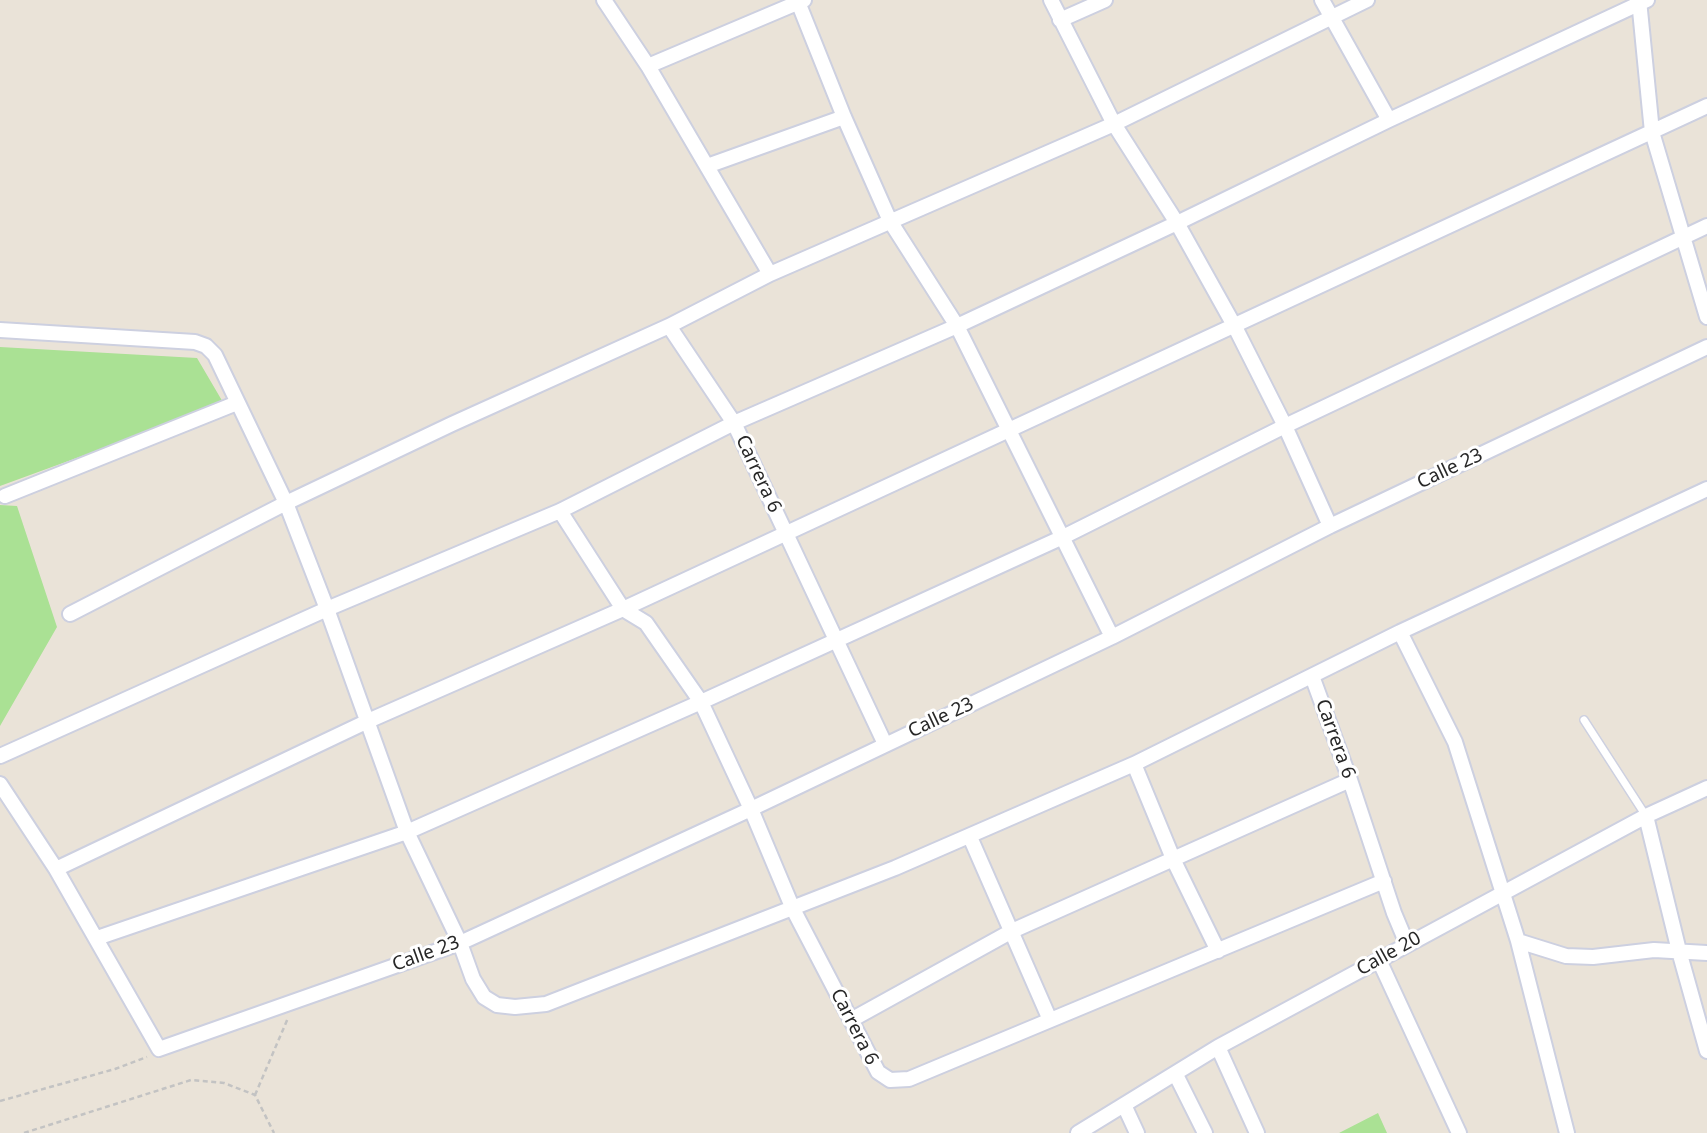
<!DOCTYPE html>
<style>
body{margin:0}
canvas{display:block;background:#eae3d8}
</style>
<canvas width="1707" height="1133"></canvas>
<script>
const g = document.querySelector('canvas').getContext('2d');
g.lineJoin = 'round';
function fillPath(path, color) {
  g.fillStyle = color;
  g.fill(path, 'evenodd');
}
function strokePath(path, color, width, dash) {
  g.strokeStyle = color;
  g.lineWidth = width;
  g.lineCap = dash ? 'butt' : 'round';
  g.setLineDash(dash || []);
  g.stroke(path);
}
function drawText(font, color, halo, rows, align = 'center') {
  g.font = font + ' "Noto Sans",sans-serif';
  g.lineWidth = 6;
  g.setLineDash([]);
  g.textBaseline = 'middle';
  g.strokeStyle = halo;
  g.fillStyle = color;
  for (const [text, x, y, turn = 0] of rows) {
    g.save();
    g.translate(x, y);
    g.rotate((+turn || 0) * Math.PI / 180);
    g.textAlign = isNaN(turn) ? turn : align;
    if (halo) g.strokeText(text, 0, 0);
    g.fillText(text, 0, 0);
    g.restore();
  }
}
const green = new Path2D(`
 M 0,347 L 197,358 L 224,404 L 0,486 Z
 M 0,505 L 17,506 L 57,627 L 0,726 Z
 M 1378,1113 L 1387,1133 L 1339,1133 Z`);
const path = new Path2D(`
 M 255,1095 L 288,1018
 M 0,1101 L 115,1069 L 147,1057
 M 24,1133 L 191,1080 L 224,1083 L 255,1095 L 274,1133`);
const service = new Path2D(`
 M 1584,720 L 1646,816`);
const minor = new Path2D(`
 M 604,0 L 648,66 L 770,274
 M 1051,0 L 1114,124 L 1177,223 L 1235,327 L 1285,426 L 1330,526
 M 1322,0 L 1389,120
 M 1639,0 L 1652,132 L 1707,317
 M 798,2 L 844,117 L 890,221 L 957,326 L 1112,637
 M 1060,20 L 1105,0
 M 648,66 L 804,0
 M 707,166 L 844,117
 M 669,326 L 734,423 L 885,744
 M 0,330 L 195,342 L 206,346 L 215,355 L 286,503 L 327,609 L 407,832 L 460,943 L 473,979 L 484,997 L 497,1005 L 515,1007 L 546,1004 L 895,868 L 1134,764 L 1400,632 L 1707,489
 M 5,496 L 237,403
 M 560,511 L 623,609 L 646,623 L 701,702 L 751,809 L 793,909 L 878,1072 L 890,1080 L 909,1079 L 1384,881
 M 70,614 L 286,503 L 452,424 L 669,326 L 770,274 L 1114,124 L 1367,0
 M 1400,632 L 1455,742 L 1518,941 L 1567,1133
 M 1312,676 L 1350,780 L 1394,913 L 1407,944
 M 0,756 L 327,609 L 560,511 L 734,423 L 957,326 L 1177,223 L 1389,120 L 1647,0
 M 1134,764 L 1174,861 L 1218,951
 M 0,784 L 56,869 L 159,1049 L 460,943 L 751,809 L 1112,637 L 1330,526 L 1707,347
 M 1646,816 L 1679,951 L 1707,1051
 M 970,837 L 1050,1020
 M 56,869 L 368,721 L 623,609 L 1707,106
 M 97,938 L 407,832 L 701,702 L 1063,537 L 1285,426 L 1707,226
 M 1518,941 L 1566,956 L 1593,957 L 1654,950 L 1707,953
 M 1379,960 L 1459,1133
 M 851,1020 L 1012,931 L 1350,780
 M 1218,1047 L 1257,1133
 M 1176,1075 L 1205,1133
 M 1124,1105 L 1137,1133
 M 1078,1133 L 1218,1047 L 1646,816 L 1707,788`);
const streetNames = [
 ["Calle 23",1450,469,-25],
 ["Carrera 6",758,474,65],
 ["Calle 23",941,718,-25],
 ["Carrera 6",1335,739,70],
 ["Calle 23",426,954,-20],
 ["Calle 20",1389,954,-29],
 ["Carrera 6",854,1027,63]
];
fillPath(green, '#aae194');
strokePath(service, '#cdd0e0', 10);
strokePath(minor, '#cdd0e0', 18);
strokePath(path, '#c3c3c3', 2.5, [5, 3.5]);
strokePath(service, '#fff', 7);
strokePath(minor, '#fff', 14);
drawText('19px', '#272727', '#fff', streetNames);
</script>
